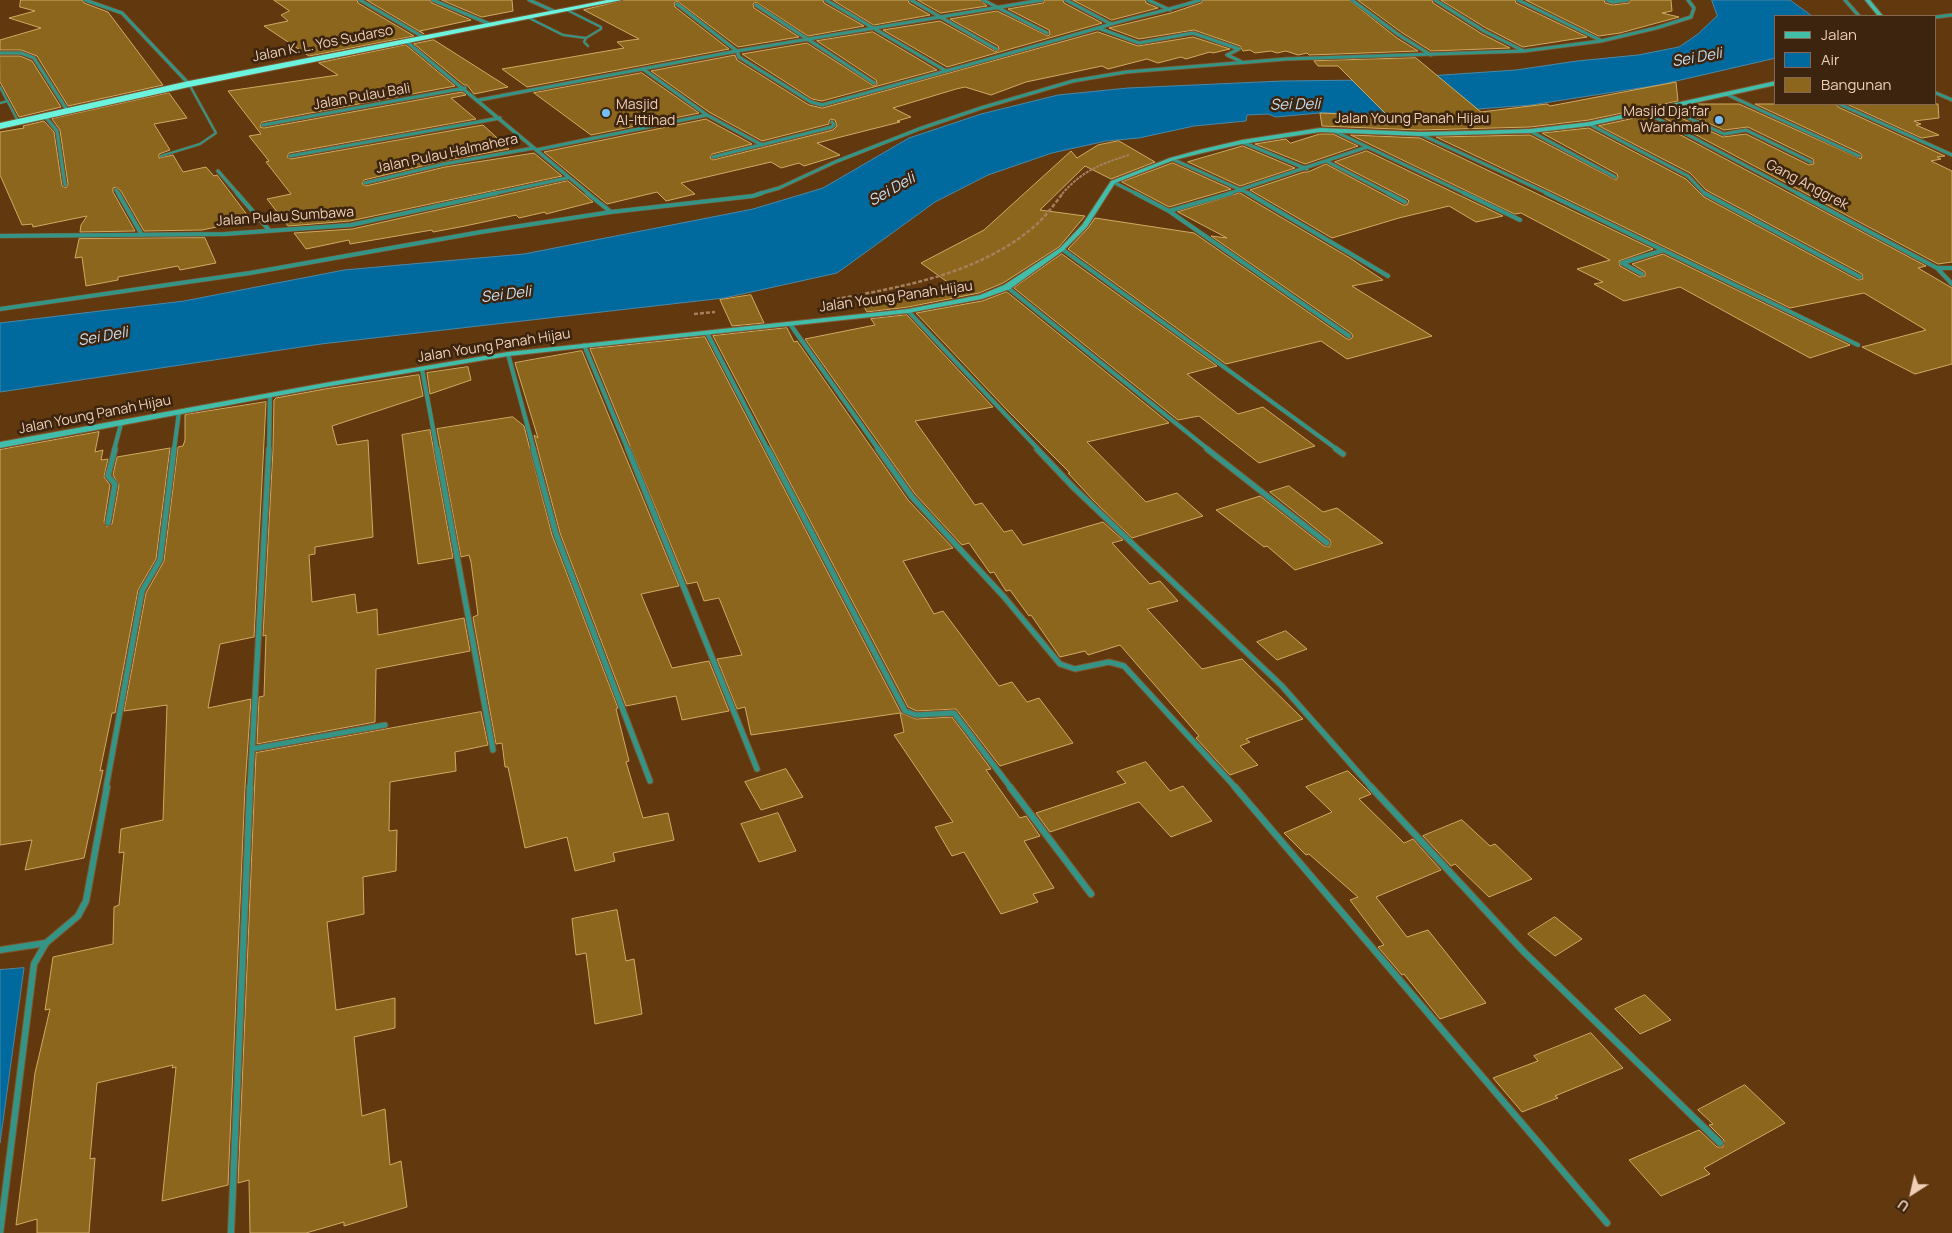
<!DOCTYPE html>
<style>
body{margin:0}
#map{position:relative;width:1952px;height:1233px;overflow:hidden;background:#62380f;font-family:Manrope,sans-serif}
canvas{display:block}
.legend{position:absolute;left:1774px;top:15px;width:162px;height:90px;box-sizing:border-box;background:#3c240e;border:1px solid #846851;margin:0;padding:6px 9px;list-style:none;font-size:15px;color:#efcfb6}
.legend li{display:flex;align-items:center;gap:10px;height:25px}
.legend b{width:25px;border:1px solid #846851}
.north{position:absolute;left:1887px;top:1168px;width:50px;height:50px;-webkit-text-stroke:4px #3c240e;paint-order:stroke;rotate:215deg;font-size:14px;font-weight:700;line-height:20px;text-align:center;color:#efcfb6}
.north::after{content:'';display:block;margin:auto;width:18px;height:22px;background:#efcfb6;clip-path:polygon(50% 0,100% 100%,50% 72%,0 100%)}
</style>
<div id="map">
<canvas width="1952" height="1233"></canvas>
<ul class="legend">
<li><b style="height:6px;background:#41bda9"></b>Jalan</li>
<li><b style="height:14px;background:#006a9f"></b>Air</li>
<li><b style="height:14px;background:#8b661c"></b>Bangunan</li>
</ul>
<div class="north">U</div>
</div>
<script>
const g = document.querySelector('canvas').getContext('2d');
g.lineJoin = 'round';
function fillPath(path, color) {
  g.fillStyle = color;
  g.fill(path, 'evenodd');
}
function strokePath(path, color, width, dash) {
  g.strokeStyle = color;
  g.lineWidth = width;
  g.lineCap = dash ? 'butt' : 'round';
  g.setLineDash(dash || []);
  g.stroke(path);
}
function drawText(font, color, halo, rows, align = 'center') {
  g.font = font + ' Manrope,sans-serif';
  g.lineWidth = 5;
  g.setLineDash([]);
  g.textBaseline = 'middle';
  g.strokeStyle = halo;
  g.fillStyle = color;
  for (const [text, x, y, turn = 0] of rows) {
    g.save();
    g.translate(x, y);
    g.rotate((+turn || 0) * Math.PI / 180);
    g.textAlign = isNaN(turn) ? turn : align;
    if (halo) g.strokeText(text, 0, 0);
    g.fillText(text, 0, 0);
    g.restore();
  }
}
const water = new Path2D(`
 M 1712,0 L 1790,0 L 1812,16 L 1776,16 L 1776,58 L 1659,85 L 1531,105 L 1412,114 L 1319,113 L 1276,117 L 1268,114 L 1247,115 L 1246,121 L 1194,126 L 1139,138 L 1106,141 L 1052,153 L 988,175 L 935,202 L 837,273 L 724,298 L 321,344 L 0,392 L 0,323 L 184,301 L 344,270 L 524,254 L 753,209 L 823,188 L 909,138 L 981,114 L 1058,95 L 1128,88 L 1282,81 L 1370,80 L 1516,70 L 1577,61 L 1638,55 L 1679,47 L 1698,34 L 1717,16 Z
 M 24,968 L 0,1143 L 0,970 Z`);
const building = new Path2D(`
 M 21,0 L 82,0 L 84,3 L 108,12 L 163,85 L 68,106 L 37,56 L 21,50 L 0,50 L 0,40 L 41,28 L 9,18 L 35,11 L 20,7 Z
 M 274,0 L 357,0 L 358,3 L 414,36 L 309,56 L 264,26 L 288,21 L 281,15 L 289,11 Z
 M 367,0 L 430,0 L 432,3 L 471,20 L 420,31 L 424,34 Z
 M 442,0 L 512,0 L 513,11 L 482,17 Z
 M 624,0 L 823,0 L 824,3 L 864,26 L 808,36 L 756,2 L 753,4 L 754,8 L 799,37 L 738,47 L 677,1 L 674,3 L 675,7 L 729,49 L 527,87 L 502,69 L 624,48 L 617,42 L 639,39 L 584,10 Z
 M 833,0 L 908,0 L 909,3 L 930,15 L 874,25 Z
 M 918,0 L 980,0 L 987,6 L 941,13 Z
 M 1045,0 L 1063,0 L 1064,3 L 1102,23 L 947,67 L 883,30 L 940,21 L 996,52 L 999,49 L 998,46 L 950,19 L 997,11 L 1048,36 L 1050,34 L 1049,30 L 1008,9 L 1043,3 Z
 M 1073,0 L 1145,0 L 1146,3 L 1158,8 L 1112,20 Z
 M 1203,0 L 1349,0 L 1397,38 L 1418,51 L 1309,55 L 1307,53 L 1298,55 L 1286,51 L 1277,53 L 1271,51 L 1255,53 L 1250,50 L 1243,51 L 1240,46 L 1194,30 L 1139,39 L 1109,28 L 1171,13 L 1201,3 Z
 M 1358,0 L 1432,0 L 1433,3 L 1482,34 L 1510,48 L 1431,51 L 1401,32 Z
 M 1441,0 L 1515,0 L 1516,3 L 1587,37 L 1523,47 L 1486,28 Z
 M 1526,0 L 1604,0 L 1605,3 L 1613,5 L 1629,3 L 1631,0 L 1671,0 L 1672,11 L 1662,13 L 1679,17 L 1620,33 L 1599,36 Z
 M 873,32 L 937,70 L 822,101 L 812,99 L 742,54 L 807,43 L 874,86 L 877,84 L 876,80 L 817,41 Z
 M 1098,32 L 1138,46 L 1193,37 L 1230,49 L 1213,53 L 1210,52 L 1186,59 L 1181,57 L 1158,63 L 1147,59 L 1108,69 L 1102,66 L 1026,82 L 991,95 L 965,87 L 956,89 L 893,108 L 911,117 L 897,121 L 900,122 L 817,143 L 840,155 L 804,166 L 799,163 L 781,168 L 771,162 L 681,183 L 695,194 L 666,201 L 657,192 L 607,204 L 544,152 L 706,119 L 752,144 L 712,154 L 710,158 L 713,160 L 833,130 L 837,126 L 835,120 L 831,119 L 829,121 L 829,124 L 762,141 L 709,112 L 651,71 L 735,55 L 737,60 L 809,105 L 822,108 Z
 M 434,40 L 508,87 L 474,94 L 467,85 L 464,85 L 414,44 Z
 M 406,45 L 455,86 L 262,122 L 260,127 L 264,128 L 462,92 L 466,95 L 451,98 L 476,119 L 289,153 L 287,157 L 291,159 L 483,125 L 509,149 L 443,161 L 364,180 L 362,184 L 366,186 L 445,167 L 534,153 L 562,176 L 350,221 L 288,226 L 267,199 L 291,194 L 266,162 L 269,161 L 249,136 L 261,134 L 228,91 L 338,75 L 319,63 Z
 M 0,56 L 20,56 L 32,61 L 61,107 L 19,117 L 0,82 Z
 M 1416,58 L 1481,112 L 1547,104 L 1550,106 L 1676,82 L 1678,101 L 1589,120 L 1530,127 L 1420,130 L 1322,126 L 1320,113 L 1388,116 L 1338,66 L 1318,66 L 1314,61 Z
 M 642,73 L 699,113 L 591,135 L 534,93 Z
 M 169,93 L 187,118 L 154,124 L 170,150 L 159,154 L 159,158 L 173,155 L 183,172 L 206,167 L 214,176 L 217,175 L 251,220 L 202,230 L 144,231 L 121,191 L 116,187 L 113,188 L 113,192 L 135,231 L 80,232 L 81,225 L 87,216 L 33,227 L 32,224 L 22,225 L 0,175 L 0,132 L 24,128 L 23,126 L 44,121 L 54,132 L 62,186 L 66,188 L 68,184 L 60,130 L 52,119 Z
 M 1699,104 L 1739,104 L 1861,159 L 1862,156 L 1860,153 L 1755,104 L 1836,104 L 1838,107 L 1945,156 L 1937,157 L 1941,159 L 1931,161 L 1952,171 L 1952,262 L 1938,264 L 1655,113 L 1666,111 L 1723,137 L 1746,134 L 1809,165 L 1814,164 L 1813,159 L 1748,127 L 1724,130 L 1677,109 Z
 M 1847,104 L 1938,104 L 1939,118 L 1914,121 L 1921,124 L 1916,125 L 1939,135 L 1922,138 Z
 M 1645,116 L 1926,266 L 1918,268 L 1952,288 L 1952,364 L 1915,374 L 1862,347 L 1926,330 L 1864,293 L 1790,308 L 1550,191 L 1436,137 L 1530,135 L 1616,180 L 1618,177 L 1617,174 L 1542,133 L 1589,128 L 1686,179 L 1704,197 L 1858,280 L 1863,279 L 1862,274 L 1706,190 L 1690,173 L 1599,126 Z
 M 1320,134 L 1333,134 L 1358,146 L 1305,164 L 1255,144 L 1286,139 L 1290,143 Z
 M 1351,135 L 1420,138 L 1653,249 L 1619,261 L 1620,266 L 1640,277 L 1645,276 L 1645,272 L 1632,264 L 1663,254 L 1850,345 L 1810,358 L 1680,287 L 1624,301 L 1594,284 L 1603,282 L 1577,269 L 1610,260 L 1521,213 L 1515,214 Z
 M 1119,141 L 1155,162 L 1111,179 L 1085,166 L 1040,210 L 1085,216 L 1059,247 L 1003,283 L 979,293 L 908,307 L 867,312 L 859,298 L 953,286 L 921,263 L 984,230 L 1071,151 L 1077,158 L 1098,145 Z
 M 1243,146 L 1295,168 L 1240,186 L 1188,162 Z
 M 1367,151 L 1461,196 L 1503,216 L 1476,222 L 1449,206 L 1399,218 L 1332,238 L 1250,190 L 1304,172 L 1308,172 L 1326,164 L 1403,205 L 1407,205 L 1409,201 L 1407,199 L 1335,162 Z
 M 1173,163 L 1231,189 L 1169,207 L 1122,182 Z
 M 568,181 L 593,202 L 546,214 L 545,212 L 519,218 L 516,215 L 465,226 L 433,232 L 432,230 L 350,244 L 349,240 L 306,249 L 294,233 L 352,229 Z
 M 1240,193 L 1350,258 L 1383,280 L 1352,286 L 1432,336 L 1347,359 L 1321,341 L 1226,364 L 1068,249 L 1088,228 L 1095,218 L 1194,233 L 1347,339 L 1351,339 L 1353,336 L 1351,333 L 1211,236 L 1227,238 L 1178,212 Z
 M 205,238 L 216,263 L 180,270 L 178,266 L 118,277 L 118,280 L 86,286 L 82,257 L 75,258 L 79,239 Z
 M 1062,254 L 1217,366 L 1187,374 L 1238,414 L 1263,407 L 1315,446 L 1259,463 L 1199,416 L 1178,420 L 1014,288 Z
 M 1007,292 L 1169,423 L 1087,442 L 1146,502 L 1177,493 L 1203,516 L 1132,538 L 1093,500 L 1068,473 L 1070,473 L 1007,410 L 916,313 L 982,301 Z
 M 751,295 L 764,323 L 732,326 L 720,300 Z
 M 907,315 L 993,407 L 915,421 L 975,505 L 982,503 L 1004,532 L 1012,530 L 1023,545 L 1103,522 L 1123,540 L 1112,543 L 1150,584 L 1160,581 L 1178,601 L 1147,609 L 1202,669 L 1242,659 L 1303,719 L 1246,739 L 1250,742 L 1240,746 L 1258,765 L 1230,775 L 1196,738 L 1199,736 L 1120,645 L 1088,655 L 1085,651 L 1060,657 L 1031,615 L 1029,616 L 1010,590 L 1006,591 L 994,572 L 990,573 L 969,543 L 962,545 L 915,494 L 805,339 L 875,325 L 871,319 Z
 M 787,328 L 794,342 L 797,341 L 908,500 L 953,548 L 903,561 L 934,614 L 943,611 L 999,686 L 1012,682 L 1027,702 L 1039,698 L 1073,743 L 1000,766 L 956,709 L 917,711 L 908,707 L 713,336 Z
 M 705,337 L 901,713 L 916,719 L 952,717 L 991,769 L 986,770 L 1020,818 L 1026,816 L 1040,836 L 1024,841 L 1054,888 L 1033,894 L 1038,902 L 1001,914 L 964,852 L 952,856 L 935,827 L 953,822 L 894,735 L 904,732 L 900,713 L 751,735 L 745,707 L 737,709 L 717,659 L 742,655 L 719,598 L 704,601 L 697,582 L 687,584 L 590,349 Z
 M 582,351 L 679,586 L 641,594 L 672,668 L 709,661 L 729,711 L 682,720 L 676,696 L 626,706 L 560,533 L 534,435 L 538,438 L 515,363 Z
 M 468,367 L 471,380 L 430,394 L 427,373 Z
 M 419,375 L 423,396 L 332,426 L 337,445 L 368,440 L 373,537 L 315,547 L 315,554 L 309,555 L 312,602 L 355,594 L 357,613 L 377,609 L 378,635 L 464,618 L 470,651 L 376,669 L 375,722 L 257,744 L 259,697 L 264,696 L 266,635 L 263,636 L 273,449 L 274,400 L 276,398 L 325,389 Z
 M 266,402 L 254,637 L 220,644 L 208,708 L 251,699 L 245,787 L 228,1185 L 162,1201 L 176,1067 L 172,1068 L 173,1065 L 97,1083 L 90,1159 L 95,1158 L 89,1233 L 37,1233 L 37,1219 L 16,1225 L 35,1073 L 50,1009 L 45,1010 L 53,957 L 113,944 L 114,907 L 119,905 L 124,852 L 119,853 L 121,829 L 163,820 L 167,705 L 124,711 L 146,593 L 164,561 L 178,447 L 183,446 L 185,440 L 185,415 Z
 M 513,417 L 524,426 L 552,535 L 618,708 L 616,709 L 629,761 L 626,762 L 643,818 L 668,813 L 674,840 L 613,853 L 615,861 L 575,871 L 567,837 L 525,848 L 508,767 L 505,767 L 502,743 L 496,744 L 473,617 L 478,615 L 471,562 L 469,555 L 461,557 L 437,429 Z
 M 430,430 L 453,558 L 418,564 L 402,435 Z
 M 99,432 L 95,452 L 103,450 L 101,460 L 108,459 L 104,477 L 110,485 L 104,522 L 107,527 L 112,524 L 119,485 L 113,475 L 117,457 L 170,448 L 156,559 L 138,590 L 115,713 L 112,713 L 100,771 L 103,770 L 84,858 L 25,870 L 32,840 L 0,845 L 0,450 Z
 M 1289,486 L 1323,512 L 1337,508 L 1383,543 L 1295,570 L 1267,546 L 1264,547 L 1216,510 L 1260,496 L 1324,546 L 1329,547 L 1331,543 L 1330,540 L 1270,492 Z
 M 1286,631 L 1307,649 L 1277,660 L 1257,642 Z
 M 481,712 L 488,745 L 455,752 L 456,771 L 390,782 L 389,831 L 397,830 L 396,871 L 363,877 L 364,914 L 327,922 L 336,1010 L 395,998 L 395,1028 L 354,1037 L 362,1116 L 385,1109 L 390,1165 L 401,1161 L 407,1207 L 344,1226 L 344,1222 L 306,1233 L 250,1233 L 249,1180 L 238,1183 L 256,753 Z
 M 1146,762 L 1170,791 L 1183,786 L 1212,821 L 1171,837 L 1139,802 L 1050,832 L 1036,813 L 1126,783 L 1117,772 Z
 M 786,769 L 803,797 L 761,810 L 745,782 Z
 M 1348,771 L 1371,794 L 1359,799 L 1404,843 L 1413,839 L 1441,870 L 1376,897 L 1407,937 L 1428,930 L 1486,1003 L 1440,1019 L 1404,974 L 1402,975 L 1378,947 L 1384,945 L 1350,900 L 1358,897 L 1309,854 L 1306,855 L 1284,833 L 1332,812 L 1306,787 Z
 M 778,813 L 796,851 L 759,862 L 741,824 Z
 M 1462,820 L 1490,846 L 1495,844 L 1532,879 L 1489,897 L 1455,864 L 1451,866 L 1423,836 Z
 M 617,910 L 626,961 L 634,959 L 642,1014 L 595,1024 L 586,953 L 576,955 L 572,919 Z
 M 1555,917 L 1582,939 L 1555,956 L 1528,934 Z
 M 1645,995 L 1671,1020 L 1640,1034 L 1615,1009 Z
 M 1591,1033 L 1623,1068 L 1555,1096 L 1558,1098 L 1522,1112 L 1493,1078 L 1538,1061 L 1534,1056 Z
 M 1745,1085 L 1785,1123 L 1704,1168 L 1710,1174 L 1661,1196 L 1629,1160 L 1699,1130 L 1717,1147 L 1723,1147 L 1724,1140 L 1709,1125 L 1713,1124 L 1698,1110 Z`);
const pathFar1 = new Path2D(`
 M 1062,194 C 1082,171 1100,164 1129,155`);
const path = new Path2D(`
 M 836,299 C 902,287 976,274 1030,230 C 1043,220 1053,206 1063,193
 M 694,314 L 715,312`);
const lane = new Path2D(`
 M 567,10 L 601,27 L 601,29 L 586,38 L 584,42 L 588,46
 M 529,18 L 563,35 L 586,38
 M 0,87 L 18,121
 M 0,103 L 8,101
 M 161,156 L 200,144 L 216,133 L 189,84`);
const streetFar3 = new Path2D(`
 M 85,0 L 122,13 L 189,84
 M 360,0 L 425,38
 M 433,0 L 492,25
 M 529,0 L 556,12
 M 826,0 L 946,71
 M 911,0 L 996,49
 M 983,0 L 1047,33
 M 1066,0 L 1111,24
 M 1148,0 L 1170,10
 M 1352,0 L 1399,35 L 1431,55
 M 1435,0 L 1484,31 L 1524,51
 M 1518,0 L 1600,40
 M 1607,0 L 1613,2 L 1628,0
 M 1845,0 L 1859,16
 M 677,4 L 737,51 L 739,57 L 811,102 L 822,105 C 918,79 1013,53 1108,25 C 1139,16 1170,10 1200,0
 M 756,5 L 874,83
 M 1936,17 L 1952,15
 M 1098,28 L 1139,43 L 1193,33 L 1239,49 L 1227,55 L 1240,61
 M 407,42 L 589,194
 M 0,53 L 21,53 L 34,58 L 67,110
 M 643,69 L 707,115 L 762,145
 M 1936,93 L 1952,100
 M 1726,94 L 1859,156
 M 479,100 L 737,51 L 1042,0
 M 1839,104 L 1952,155
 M 1667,108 L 1724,134 L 1746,130 L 1811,162
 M 1647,113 L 1799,194
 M 44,115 L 57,131 L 65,185
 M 1589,124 L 1688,176 L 1705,194
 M 263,125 L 465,88
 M 1334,131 L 1466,194
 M 1530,131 L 1615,177
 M 1420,134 L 1549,194
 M 1242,142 L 1307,169
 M 536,150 L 707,115
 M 290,156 L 500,118
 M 713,157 L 832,127 L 834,125 L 832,122
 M 1172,159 L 1250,194
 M 1328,162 L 1390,194
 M 218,171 L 238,194
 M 1113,182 L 1137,194
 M 365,183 L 444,164 L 534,148
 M 116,190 L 119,194
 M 492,194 L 567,178
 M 758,194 L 779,188 L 835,162 L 919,129 L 981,108 L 1073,81 L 1126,72 L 1286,59 L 1524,51 L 1601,41 L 1656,28 L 1691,17 L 1694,8 L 1688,0
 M 1227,194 L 1367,147`);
const streetFar2 = new Path2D(`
 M 118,193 L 142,235
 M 237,193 L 269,230
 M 587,193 L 611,212
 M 1135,193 L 1169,211 L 1349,336
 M 1248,193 L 1388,276
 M 1388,193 L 1405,202
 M 1464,193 L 1520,220
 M 1546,193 L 1858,345
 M 1704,193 L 1860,277
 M 1797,193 L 1937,268 L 1952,284
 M 1169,211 L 1232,193
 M 0,236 L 225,234 L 351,225 L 497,193
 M 1062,249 L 1338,450
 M 1937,268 L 1952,268
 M 1642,274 L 1622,263 L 1664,250
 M 1007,287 L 1209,450
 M 0,309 L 250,273 L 481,232 L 611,212 L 753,196 L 762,193
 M 908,311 L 1039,450
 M 790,324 L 879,450
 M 707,333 L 768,450
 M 584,345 L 628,450
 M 508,354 L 534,450
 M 422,369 L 437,450
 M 114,450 L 121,424
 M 174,450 L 179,412
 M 269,450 L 270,395`);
const streetFar1 = new Path2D(`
 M 437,449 L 493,750
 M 533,449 L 556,534 L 650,781
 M 628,449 L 757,769
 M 768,449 L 905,711 L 916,715 L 954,713 L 1011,788
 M 878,449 L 912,497 L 1005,598 L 1060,664 L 1075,669 L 1109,662 L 1124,666 L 1236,788
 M 1037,449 L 1074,488 L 1282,686 L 1372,788
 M 1207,449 L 1327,543
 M 1336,449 L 1343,454
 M 108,523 L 115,484 L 108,476 L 115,449
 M 252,749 L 385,725
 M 106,788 L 142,591 L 160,560 L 174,449
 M 250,788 L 269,449`);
const street = new Path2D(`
 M 1010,787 L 1091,894
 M 1235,787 L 1607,1223
 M 1371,787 L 1524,952 L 1720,1143
 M 0,950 L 46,943
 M 0,1233 L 34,964 L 46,943 L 78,916 L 86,901 L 107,787
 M 231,1233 L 250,787`);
const secondary = new Path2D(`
 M 1865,0 L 1870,0 L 1883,16 L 1878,16 Z
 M 1776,81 L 1776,85 L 1589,126 L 1530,133 L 1420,136 L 1320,132 L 1242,144 L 1202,153 L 1174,160 L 1115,183 L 1087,227 L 1064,250 L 1010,289 L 982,299 L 908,313 L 508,356 L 325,387 L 0,448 L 0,442 L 325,383 L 508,352 L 908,309 L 980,295 L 1004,285 L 1060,248 L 1082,225 L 1111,181 L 1170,158 L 1199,150 L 1242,140 L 1320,128 L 1420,132 L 1466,131 L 1530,129 L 1589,122 Z`);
const highway = new Path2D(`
 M 607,0 L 622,0 L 189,87 L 0,129 L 0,123 L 189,81 Z`);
const markers = [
 [606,113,5,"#74c0f6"],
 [1719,120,5,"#74c0f6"]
];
const farStreetnames = [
 ["Jalan K. L. Yos Sudarso",323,44,-11],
 ["Jalan Pulau Bali",362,97,-10],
 ["Jalan Young Panah Hijau",1412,119],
 ["Jalan Pulau Halmahera",447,154,-12],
 ["Gang Anggrek",1807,185,28],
 ["Jalan Pulau Sumbawa",285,217,-4],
 ["Jalan Young Panah Hijau",896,297,-8],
 ["Jalan Young Panah Hijau",494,346,-9],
 ["Jalan Young Panah Hijau",95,415,-11]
];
const farPoinames = [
 ["Masjid",616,105],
 ["Al-Ittihad",616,121],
 ["Masjid Dja'far",1709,112,"right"],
 ["Warahmah",1709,128,"right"]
];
const farWaternames = [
 ["Sei Deli",1697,58,-10],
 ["Sei Deli",1295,105,-1],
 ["Sei Deli",892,190,-30],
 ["Sei Deli",506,295,-7],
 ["Sei Deli",103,337,-10]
];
fillPath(water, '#006a9f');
strokePath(water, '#4888a6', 1);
fillPath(building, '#8b661c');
strokePath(building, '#d0a963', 1);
strokePath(lane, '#7e5630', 3);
strokePath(streetFar3, '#7e5630', 4.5);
strokePath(streetFar2, '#7e5630', 5);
strokePath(streetFar1, '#7e5630', 7);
strokePath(street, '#7e5630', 8);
strokePath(secondary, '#7e5630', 2);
strokePath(highway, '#7e5630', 2);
strokePath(pathFar1, '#a5805e', 2, [3, 1]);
strokePath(path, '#a5805e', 2.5, [4, 2]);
strokePath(lane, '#349586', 2);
strokePath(streetFar3, '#349586', 3);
strokePath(streetFar2, '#349586', 4);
strokePath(streetFar1, '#349586', 5);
strokePath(street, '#349586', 6);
fillPath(secondary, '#41bda9');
fillPath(highway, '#6cf3dd');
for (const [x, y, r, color] of markers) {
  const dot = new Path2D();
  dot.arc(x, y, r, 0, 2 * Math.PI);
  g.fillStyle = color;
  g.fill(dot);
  strokePath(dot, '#3c240e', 2);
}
drawText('14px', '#efcfb6', '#3c240e', farStreetnames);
drawText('14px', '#efcfb6', '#3c240e', farPoinames, 'left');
drawText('italic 15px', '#c8dff1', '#3c240e', farWaternames);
</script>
